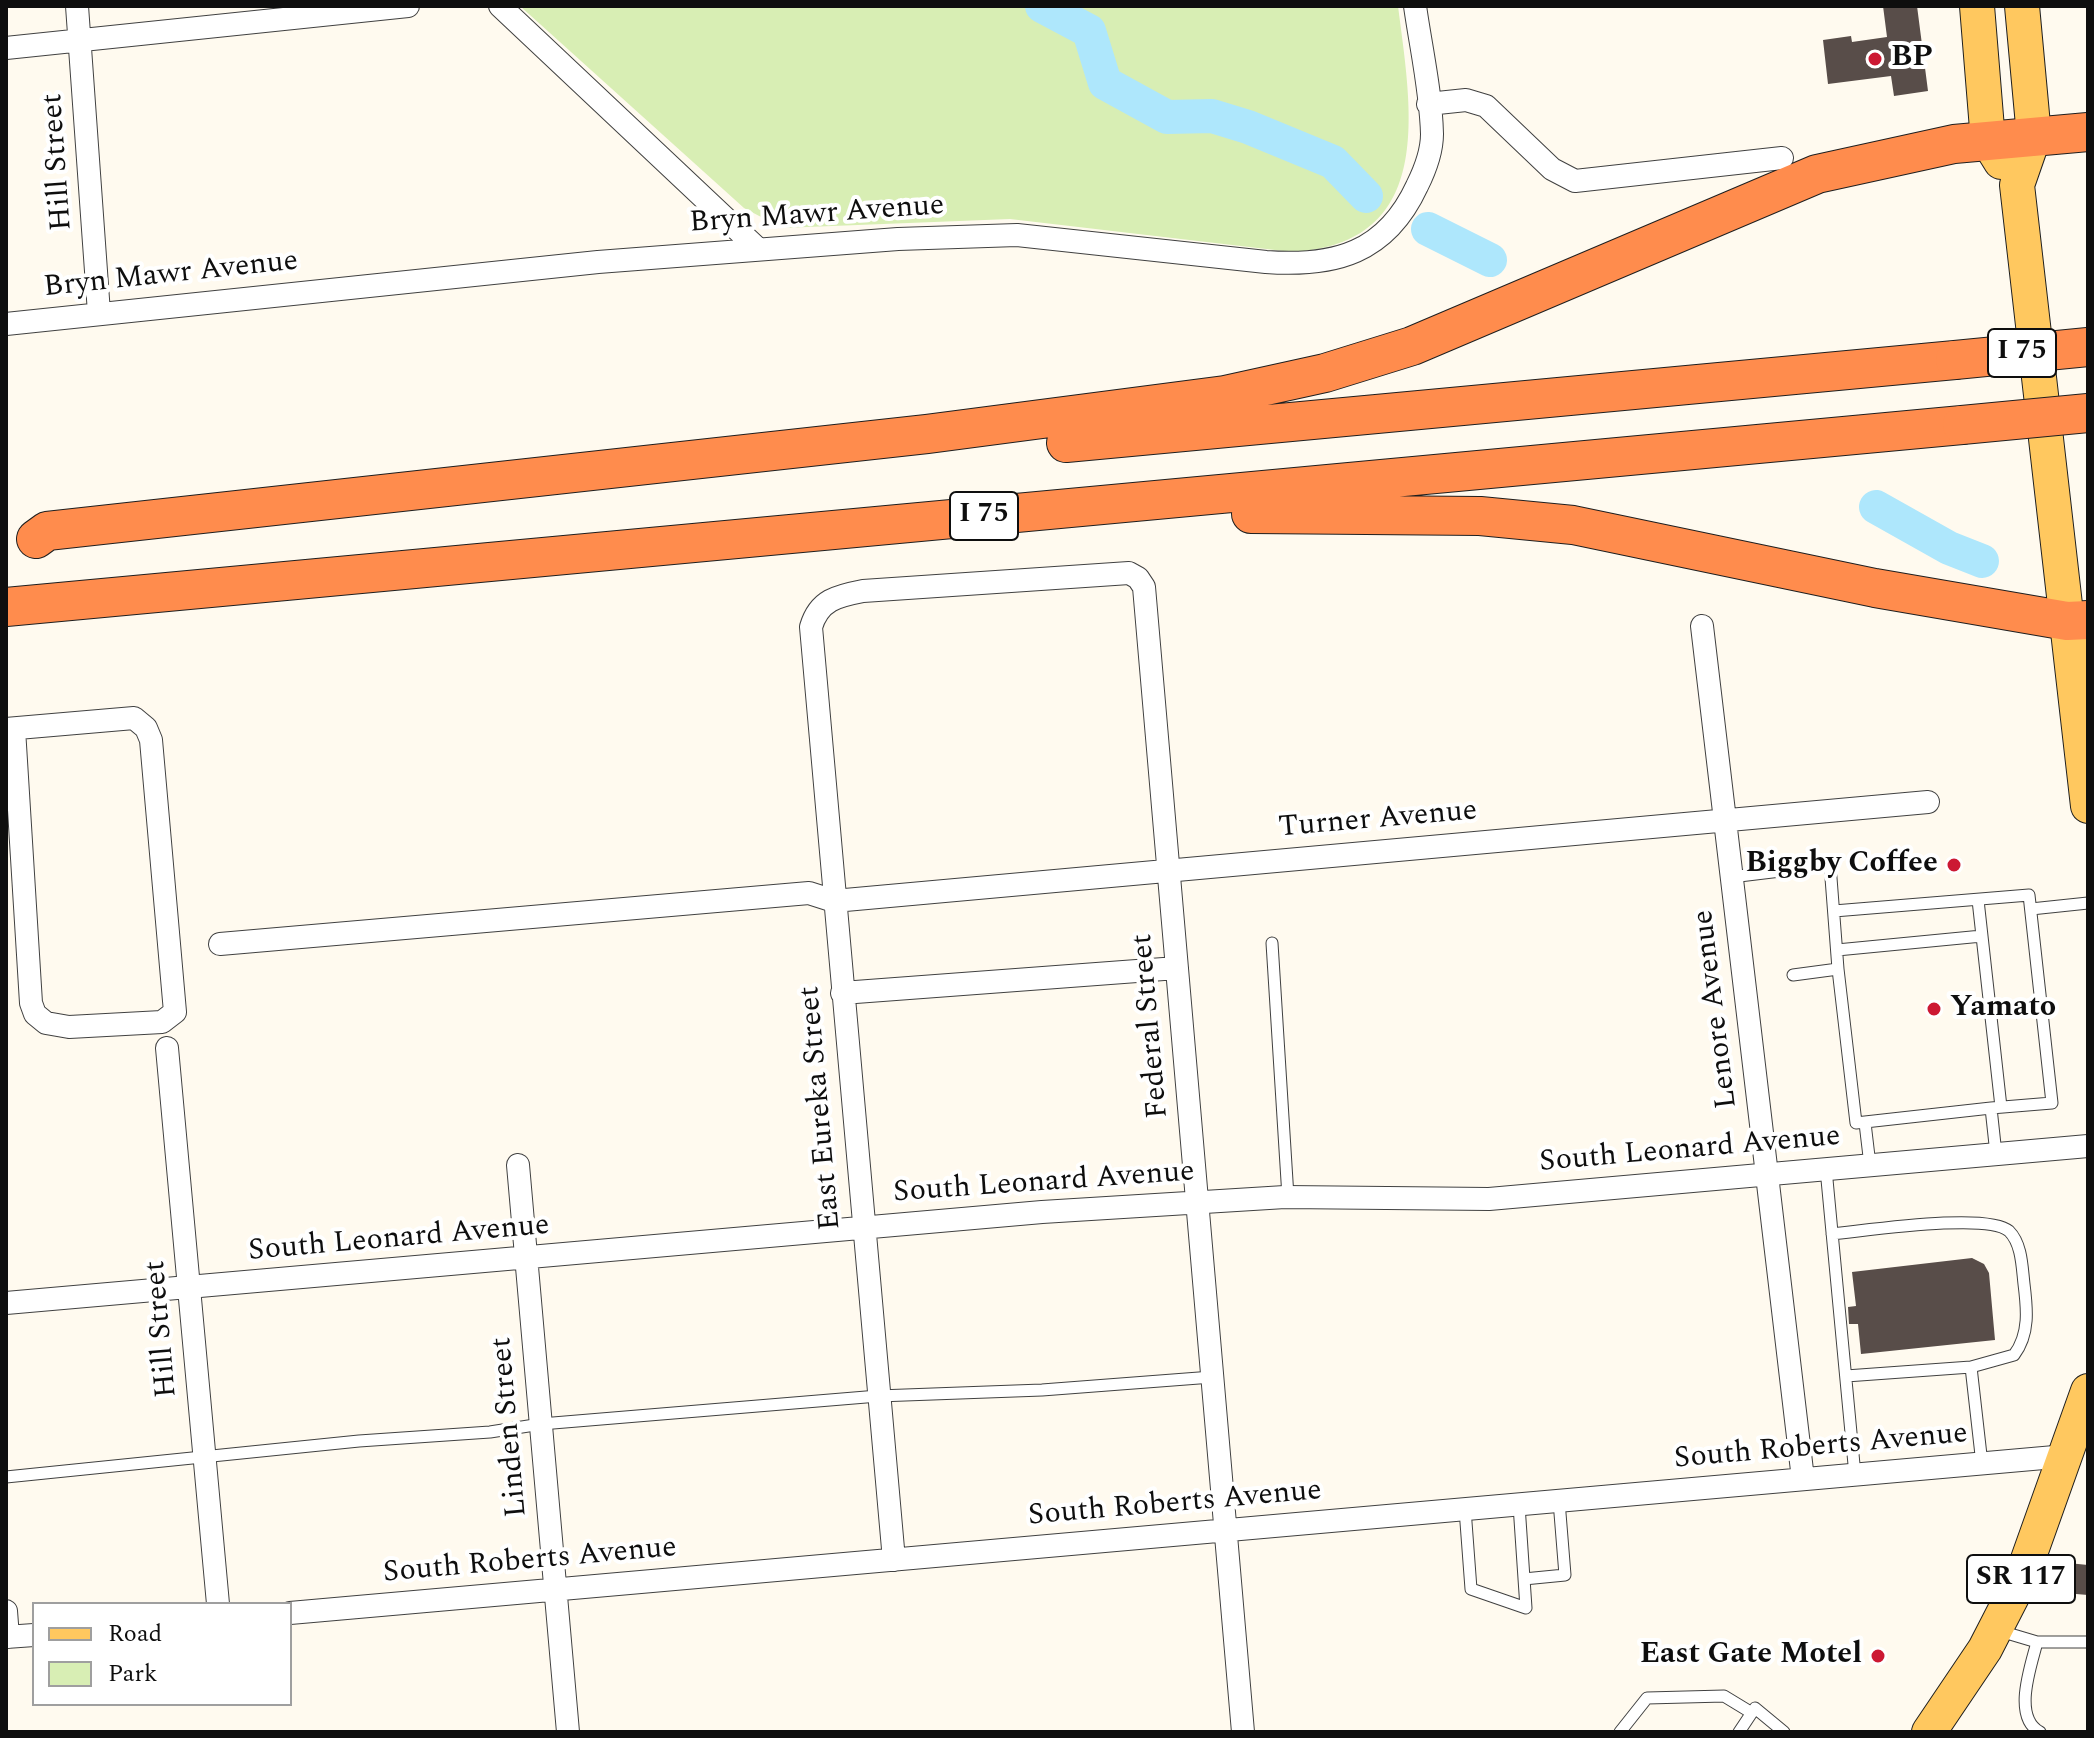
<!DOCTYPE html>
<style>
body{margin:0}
#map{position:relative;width:2094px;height:1738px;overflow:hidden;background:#fffaef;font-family:Spectral,serif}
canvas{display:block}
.frame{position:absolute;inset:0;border:8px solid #0e0e0e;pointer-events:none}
.legend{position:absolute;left:32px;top:1602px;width:260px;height:104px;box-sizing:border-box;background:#fff;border:2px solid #9f9f9f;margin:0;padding:10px 14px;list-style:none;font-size:24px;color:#0e0e0e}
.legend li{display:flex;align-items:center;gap:16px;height:40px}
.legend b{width:40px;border:2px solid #9f9f9f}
</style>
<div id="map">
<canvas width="2094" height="1738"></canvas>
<div class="frame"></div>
<ul class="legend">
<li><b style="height:10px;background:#ffc85f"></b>Road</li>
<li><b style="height:22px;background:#d8eeb4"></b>Park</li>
</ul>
</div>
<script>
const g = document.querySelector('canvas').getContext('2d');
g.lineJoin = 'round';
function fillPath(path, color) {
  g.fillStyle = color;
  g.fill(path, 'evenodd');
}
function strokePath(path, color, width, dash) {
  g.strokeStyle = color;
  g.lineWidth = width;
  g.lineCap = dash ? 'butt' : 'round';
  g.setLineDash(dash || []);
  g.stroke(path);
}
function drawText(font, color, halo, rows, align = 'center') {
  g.font = font + ' Spectral,serif';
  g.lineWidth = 8;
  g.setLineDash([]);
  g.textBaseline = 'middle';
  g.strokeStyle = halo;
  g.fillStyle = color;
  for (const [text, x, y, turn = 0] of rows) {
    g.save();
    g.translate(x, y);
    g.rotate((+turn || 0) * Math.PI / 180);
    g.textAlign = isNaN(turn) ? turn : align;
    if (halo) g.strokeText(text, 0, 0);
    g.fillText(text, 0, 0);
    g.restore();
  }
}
const green = new Path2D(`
 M 520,6 L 1398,6 C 1411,108 1438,244 1292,252 L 1010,219 L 782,228 L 744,208 Z`);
const river = new Path2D(`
 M 1042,6 L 1089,31 L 1105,83 L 1167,117 L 1212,116 L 1248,127 L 1333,162 L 1366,196
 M 1428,229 L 1490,260
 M 1876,507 L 1949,548 L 1982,561`);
const building = new Path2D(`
 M 1883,6 L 1917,6 L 1928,91 L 1894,96 L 1891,76 L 1828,84 L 1823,40 L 1851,36 L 1852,42 L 1887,37 Z
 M 1972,1258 L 1984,1264 L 1989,1273 L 1995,1340 L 1861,1354 L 1858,1324 L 1849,1324 L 1848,1307 L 1856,1306 L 1852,1272 Z
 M 2068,1563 L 2088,1565 L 2088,1595 L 2064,1593 Z`);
const lane = new Path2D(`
 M 1731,877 L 1830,865 L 1838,969 L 1793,975
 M 1978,900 L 2001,1107
 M 2031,909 L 2088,903
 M 1834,911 L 2029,895 L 2052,1103 L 1991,1108
 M 1272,943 L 1288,1197
 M 1837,950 L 1982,936
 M 1838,969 L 1856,1123 L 1991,1108 L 1996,1154
 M 1865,1123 L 1870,1165
 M 1826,1169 L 1855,1475
 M 1832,1234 C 1865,1231 1987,1212 2009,1231 C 2022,1244 2022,1267 2024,1284 C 2027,1308 2030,1334 2014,1355 L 1971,1367
 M 1846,1376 L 1971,1367 L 1982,1464
 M 6,1477 L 359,1441 L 490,1432 L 541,1424 L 878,1396 L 1042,1390 L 1212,1377
 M 1465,1509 L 1471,1589 L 1526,1608 L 1519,1505
 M 1524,1579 L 1565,1575 L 1559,1501
 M 2000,1631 L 2037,1642 L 2088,1642
 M 2037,1642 C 2031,1666 2012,1717 2040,1732
 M 1620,1732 L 1647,1698 L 1724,1696 L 1752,1713
 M 1739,1732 L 1755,1708 L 1784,1732`);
const street = new Path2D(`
 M 77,6 L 99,313
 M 500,6 L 758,249
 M 6,48 L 408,6
 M 1428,104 L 1466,100 L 1486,106 L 1552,169 L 1575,181 L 1782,158
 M 6,324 L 598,262 L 898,239 L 1017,235 L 1266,262 C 1335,267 1386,253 1417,186 C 1425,170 1432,152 1432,134 C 1431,92 1421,48 1415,6
 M 1702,626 L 1803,1479
 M 6,729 L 134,718 L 146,728 L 151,740 L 175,1012 L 162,1022 L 69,1027 L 46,1023 L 35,1014 L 31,1003 L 14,729
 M 220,944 L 809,893 L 834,901 L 1928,802
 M 842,993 L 1177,968
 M 167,1048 L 218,1604
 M 518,1165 L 568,1732
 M 6,1303 L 1042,1212 L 1285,1197 L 1489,1199 L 2088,1146
 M 894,1560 L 811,627 C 819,600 837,596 863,591 L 1129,573 L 1138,578 L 1144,587 L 1243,1732
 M 6,1611 L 8,1637
 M 290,1613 L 2066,1456
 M 6,1637 L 34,1635`);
const primary = new Path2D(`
 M 1977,6 L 1988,141 L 2001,162
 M 2022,6 L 2034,136 L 2017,185 L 2088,806
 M 1929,1732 L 1985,1649 L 2021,1579 L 2088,1391`);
const highway = new Path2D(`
 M 1066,443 L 1955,360
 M 1251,514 L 1480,516 L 1573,525 L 1875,588 L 2067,621 L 2088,620
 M 36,539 L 47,531 L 927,434 L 1225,395 L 1325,373 L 1412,346 L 1817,174 L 1954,144 L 2088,132
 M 6,607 L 1962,425`);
const highwayBridge = new Path2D(`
 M 1955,360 L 2088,347
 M 1962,425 L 2088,413`);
const markers = [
 [1875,59,8,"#cc1833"],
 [1954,865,8,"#cc1833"],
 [1934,1009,8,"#cc1833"],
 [1878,1656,8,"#cc1833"]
];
const shields = [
 [2022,353,68],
 [984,516,68],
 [2021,1579,108]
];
const shieldNames = [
 ["I 75",2022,353],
 ["I 75",984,516],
 ["SR 117",2021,1579]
];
const poiNames = [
 ["BP",1891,59],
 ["Biggby Coffee",1938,865,"right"],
 ["Yamato",1950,1009],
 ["East Gate Motel",1862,1656,"right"]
];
const streetNames = [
 ["Hill Street",59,162,-94],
 ["Bryn Mawr Avenue",817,216,-4],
 ["Bryn Mawr Avenue",171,276,-6],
 ["Turner Avenue",1378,821,-5],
 ["Lenore Avenue",1717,1009,-97],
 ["Federal Street",1152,1026,-95],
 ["East Eureka Street",822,1108,-95],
 ["South Leonard Avenue",1690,1151,-5],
 ["South Leonard Avenue",1044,1184,-4],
 ["South Leonard Avenue",399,1240,-5],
 ["Hill Street",163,1329,-95],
 ["Linden Street",511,1427,-95],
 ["South Roberts Avenue",1821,1448,-5],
 ["South Roberts Avenue",1175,1505,-5],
 ["South Roberts Avenue",530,1562,-5]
];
fillPath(green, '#d8eeb4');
strokePath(river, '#aee7fc', 34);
fillPath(building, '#584d49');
strokePath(lane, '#414141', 13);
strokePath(street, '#414141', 24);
strokePath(primary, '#1f1f1f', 36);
strokePath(highway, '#1f1f1f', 40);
strokePath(lane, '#fff', 11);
strokePath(street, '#fff', 22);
strokePath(primary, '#ffc85f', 34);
strokePath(highway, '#ff8c4d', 38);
strokePath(highwayBridge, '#1f1f1f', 40, []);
strokePath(highwayBridge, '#ff8c4d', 38);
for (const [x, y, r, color] of markers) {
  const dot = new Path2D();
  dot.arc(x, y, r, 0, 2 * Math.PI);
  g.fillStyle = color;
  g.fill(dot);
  strokePath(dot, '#fff', 3);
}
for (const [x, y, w] of shields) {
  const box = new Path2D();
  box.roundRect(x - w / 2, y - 24, w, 48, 6);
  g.fillStyle = '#fff';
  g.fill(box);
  strokePath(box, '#0e0e0e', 2);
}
drawText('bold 28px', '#0e0e0e', null, shieldNames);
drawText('bold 30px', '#0e0e0e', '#fff', poiNames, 'left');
drawText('30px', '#0e0e0e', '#fff', streetNames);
</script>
